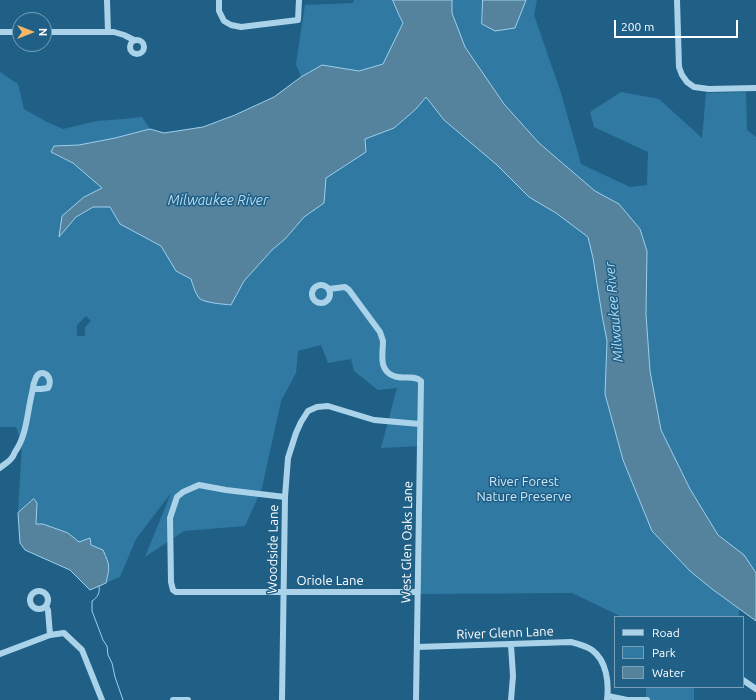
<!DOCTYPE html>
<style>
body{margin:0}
#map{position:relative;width:756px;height:700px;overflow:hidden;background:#206087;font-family:Ubuntu,sans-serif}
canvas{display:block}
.legend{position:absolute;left:614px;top:616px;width:130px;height:72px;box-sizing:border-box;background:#206087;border:1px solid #79a0b7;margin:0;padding:5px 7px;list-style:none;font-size:12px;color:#fff}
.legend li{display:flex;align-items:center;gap:8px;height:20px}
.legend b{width:20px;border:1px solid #79a0b7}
.north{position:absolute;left:12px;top:12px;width:40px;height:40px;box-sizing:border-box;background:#206087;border:1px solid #79a0b7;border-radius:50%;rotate:90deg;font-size:11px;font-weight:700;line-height:16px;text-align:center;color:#fff}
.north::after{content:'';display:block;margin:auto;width:14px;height:18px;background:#f8b56a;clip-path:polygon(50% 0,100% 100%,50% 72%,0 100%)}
.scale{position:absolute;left:614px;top:20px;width:124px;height:18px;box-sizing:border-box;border:2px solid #fff;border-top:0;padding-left:5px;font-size:12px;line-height:14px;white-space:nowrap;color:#fff;-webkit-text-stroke:3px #206087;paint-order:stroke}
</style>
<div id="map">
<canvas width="756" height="700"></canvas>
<ul class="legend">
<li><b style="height:5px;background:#aad3ea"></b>Road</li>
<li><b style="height:11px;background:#3079a3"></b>Park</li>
<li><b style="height:11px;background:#55839d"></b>Water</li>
</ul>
<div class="north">N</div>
<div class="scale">200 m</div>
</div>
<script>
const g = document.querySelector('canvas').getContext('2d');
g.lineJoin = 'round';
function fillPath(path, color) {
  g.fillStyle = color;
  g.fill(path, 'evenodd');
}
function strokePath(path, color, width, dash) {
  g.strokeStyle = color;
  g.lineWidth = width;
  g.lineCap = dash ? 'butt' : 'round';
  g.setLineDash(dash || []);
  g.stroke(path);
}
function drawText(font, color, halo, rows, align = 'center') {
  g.font = font + ' Ubuntu,sans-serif';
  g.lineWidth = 3;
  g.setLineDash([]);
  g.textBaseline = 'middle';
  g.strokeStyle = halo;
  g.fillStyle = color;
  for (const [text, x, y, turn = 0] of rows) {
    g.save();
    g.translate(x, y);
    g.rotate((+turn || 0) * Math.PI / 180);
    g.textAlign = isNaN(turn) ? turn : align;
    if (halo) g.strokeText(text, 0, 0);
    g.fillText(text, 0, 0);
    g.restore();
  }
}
const green = new Path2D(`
 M 354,0 L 393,0 L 399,15 L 403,23 L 383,64 L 359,71 L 322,65 L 301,77 L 296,64 L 305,5 L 353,3 Z
 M 452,0 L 483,0 L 482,24 L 515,28 L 526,0 L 537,0 L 534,15 L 561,93 L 581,164 L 630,187 L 647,185 L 648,152 L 594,127 L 590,112 L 621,92 L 659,99 L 702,138 L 706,93 L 746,92 L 747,130 L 756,137 L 756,573 L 744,555 L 718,535 L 690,489 L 661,430 L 650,371 L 646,314 L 647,278 L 619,204 L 595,191 L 539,143 L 504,104 L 465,47 L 452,13 Z
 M 0,72 L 18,84 L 24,109 L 47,122 L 63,129 L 97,121 L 124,119 L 142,117 L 150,129 L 115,138 L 79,145 L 54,146 L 51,152 L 73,163 L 102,188 L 84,197 L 59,236 L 76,217 L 93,207 L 110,207 L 120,224 L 161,246 L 176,271 L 191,279 L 194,289 L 231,305 L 244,281 L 272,250 L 285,239 L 304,217 L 324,203 L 326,178 L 366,152 L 365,139 L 394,128 L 416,109 L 426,97 L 444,120 L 497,165 L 529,197 L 556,213 L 588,237 L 593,258 L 602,315 L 607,341 L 605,394 L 623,460 L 652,531 L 690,571 L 712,589 L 739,609 L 739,617 L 622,617 L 572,593 L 419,594 L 421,446 L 381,448 L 397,388 L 378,390 L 354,371 L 351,359 L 328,363 L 321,345 L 298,351 L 296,373 L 281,401 L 262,488 L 245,526 L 184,531 L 145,557 L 171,493 L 136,539 L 120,577 L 106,583 L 109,571 L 68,533 L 43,524 L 36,524 L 37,503 L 34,499 L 18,513 L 22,444 L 16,427 L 0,427 ZM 86,316 L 91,321 L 85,327 L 85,336 L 77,336 L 77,325 Z
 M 646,687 L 694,687 L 694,700 L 646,700 Z`);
const water = new Path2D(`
 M 393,0 L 452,0 L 452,13 L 465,47 L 504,104 L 539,143 L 595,191 L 619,204 L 640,229 L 647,251 L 646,314 L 650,371 L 661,430 L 690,489 L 718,535 L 744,555 L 756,573 L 756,621 L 712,589 L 690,571 L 652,531 L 623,460 L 605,394 L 607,341 L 602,315 L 593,258 L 588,237 L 556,213 L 529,197 L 497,165 L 444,120 L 426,97 L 416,109 L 394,128 L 365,139 L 366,152 L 326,178 L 324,203 L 304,217 L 285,239 L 272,250 L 244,281 L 231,305 C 223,304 204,303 199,298 C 195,293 193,285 191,279 L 176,271 L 161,246 L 120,224 L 110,207 L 93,207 L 76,217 L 59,237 L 62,216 L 84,197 L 102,188 L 73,163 L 51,152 L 54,146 L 79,145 L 115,138 L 150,129 L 164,133 L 203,127 L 235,115 L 274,97 L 301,77 L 322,65 L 359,71 L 383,64 L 403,23 L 399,15 Z
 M 483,0 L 526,0 L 515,28 L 495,31 L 482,24 Z
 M 34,499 L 37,503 L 36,524 L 43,524 L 68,533 L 79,542 L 90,538 L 91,545 L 103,550 C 110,566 110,566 106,583 L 90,590 L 70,570 L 25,550 L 20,543 L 18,513 Z`);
const stream = new Path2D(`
 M 99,586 C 100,593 98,597 92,601 L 92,611 L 103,640 L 107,646 L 108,655 L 112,663 L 115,677 L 123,700`);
const minor = new Path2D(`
 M 107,0 L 108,32
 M 219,0 L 219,11 L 224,21 L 231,25 L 241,27 L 298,20 L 299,0
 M 677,0 L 679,67 L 682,75 L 687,82 L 694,87 L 709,89 L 756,88
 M 0,32 L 20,32
 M 44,32 L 114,32 L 124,35 L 134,40
 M130 47a7 7 0 1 1 14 0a7 7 0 1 1-14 0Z
 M312 294a9 9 0 1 1 18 0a9 9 0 1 1-18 0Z
 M 329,289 L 345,287 L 349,290 L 380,332 C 381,335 382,338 383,341 C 383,354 378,370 394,376 C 402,380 414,374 421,381 L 416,700
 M 0,468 C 3,465 7,463 10,460 C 12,458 14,455 15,452 C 27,435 27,413 32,393 C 33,389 33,384 35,380 C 40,365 55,377 48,388 L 41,389 L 33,389
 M 285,497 L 226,490 L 199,485 L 183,492 L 177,497 L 170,518 L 171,582 L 173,590 L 176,592 L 417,592
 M30 600a9 9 0 1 1 18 0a9 9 0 1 1-18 0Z
 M 46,606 L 48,610 L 50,635
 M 417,647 L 571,642 C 579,644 586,646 592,650 C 607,661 609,683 607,700
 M 0,654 L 50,635 L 64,633 L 82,650 L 102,700
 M 743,680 L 756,689
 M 608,696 L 627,700 L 647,700
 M 173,700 L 188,700
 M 282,700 L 285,497 L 288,458 L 296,433 L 301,422 L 308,411 L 317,407 L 328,406 L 374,420 L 420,424
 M 511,700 L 513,676 L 511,645`);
const parkNames = [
 ["River Forest",524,482],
 ["Nature Preserve",524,497]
];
const streetNames = [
 ["West Glen Oaks Lane",407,542,-89],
 ["Woodside Lane",273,549,-89],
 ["Oriole Lane",330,581],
 ["River Glenn Lane",505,633,-2]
];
const waterNames = [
 ["Milwaukee River",218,200],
 ["Milwaukee River",614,312,-95]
];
fillPath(green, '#3079a3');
fillPath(water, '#55839d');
strokePath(water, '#9dd0ec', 1);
strokePath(stream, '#9dd0ec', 1);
strokePath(minor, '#aad3ea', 6);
drawText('13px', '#cee8f8', '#206087', parkNames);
drawText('13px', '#fff', '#206087', streetNames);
drawText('italic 14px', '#b5dcf2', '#206087', waterNames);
</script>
